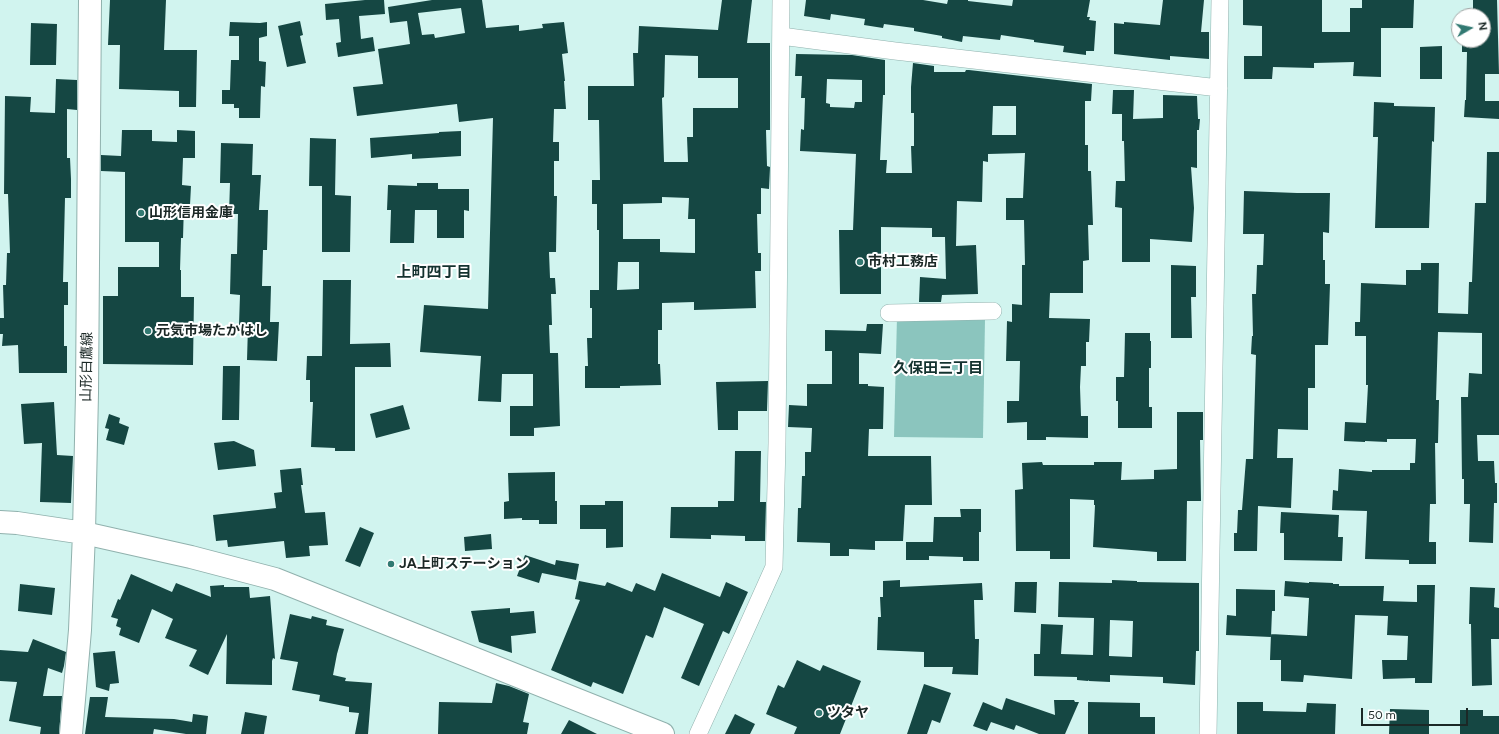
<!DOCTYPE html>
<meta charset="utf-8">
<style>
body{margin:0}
#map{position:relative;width:1499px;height:734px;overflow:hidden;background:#d1f4ef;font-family:Figtree,sans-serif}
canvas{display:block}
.north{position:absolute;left:1451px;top:8px;width:40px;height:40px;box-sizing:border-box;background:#fff;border:1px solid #a4a9a8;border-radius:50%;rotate:81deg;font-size:11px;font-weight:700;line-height:16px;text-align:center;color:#1b2826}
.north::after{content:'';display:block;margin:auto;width:14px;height:18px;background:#327972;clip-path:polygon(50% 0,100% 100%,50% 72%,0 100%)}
.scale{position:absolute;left:1361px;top:708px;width:107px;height:18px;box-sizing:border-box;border:2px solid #1b2826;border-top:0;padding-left:5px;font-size:12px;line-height:14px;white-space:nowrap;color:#1b2826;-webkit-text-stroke:3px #fff;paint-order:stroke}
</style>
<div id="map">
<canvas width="1499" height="734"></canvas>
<div class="north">N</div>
<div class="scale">50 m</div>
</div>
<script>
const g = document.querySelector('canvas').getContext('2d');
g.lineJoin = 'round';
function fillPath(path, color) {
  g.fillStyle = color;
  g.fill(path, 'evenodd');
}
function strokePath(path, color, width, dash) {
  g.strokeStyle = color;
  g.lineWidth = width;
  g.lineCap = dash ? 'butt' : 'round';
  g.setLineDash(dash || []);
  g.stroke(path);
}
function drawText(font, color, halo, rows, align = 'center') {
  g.font = font + ' Figtree,"Noto Sans JP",sans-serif';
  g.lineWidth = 4;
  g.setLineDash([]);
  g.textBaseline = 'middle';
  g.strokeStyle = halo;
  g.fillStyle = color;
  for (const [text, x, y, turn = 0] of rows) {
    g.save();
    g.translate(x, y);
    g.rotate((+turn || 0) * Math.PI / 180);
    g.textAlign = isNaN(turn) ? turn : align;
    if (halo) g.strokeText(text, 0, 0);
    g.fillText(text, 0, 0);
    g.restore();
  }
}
const green = new Path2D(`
 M 897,317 L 985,319 L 983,438 L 894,437 Z`);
const building = new Path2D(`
 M 110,0 L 166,0 L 164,50 L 197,50 L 196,107 L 179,107 L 179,91 L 119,89 L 120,45 L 108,45 Z
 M 365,0 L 384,0 L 385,14 L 359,16 L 361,39 L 373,37 L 375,51 L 338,57 L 336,43 L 341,42 L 339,19 L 326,20 L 325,4 Z
 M 432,0 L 482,0 L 486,28 L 519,25 L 519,31 L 543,28 L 542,24 L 564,22 L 568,53 L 562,54 L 565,81 L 564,81 L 566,109 L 554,109 L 553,142 L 559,142 L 559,161 L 554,161 L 554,196 L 557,196 L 556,252 L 549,252 L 550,278 L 555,278 L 556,294 L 551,294 L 552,325 L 549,325 L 550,353 L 558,353 L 560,426 L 534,428 L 534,436 L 510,436 L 510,406 L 533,406 L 533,374 L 502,374 L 501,402 L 478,401 L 481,356 L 420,352 L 424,305 L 488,309 L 493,118 L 459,122 L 457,104 L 357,116 L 353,87 L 383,84 L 378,49 L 410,44 L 407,21 L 390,23 L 388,7 ZM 461,8 L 465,33 L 435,38 L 434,34 L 422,35 L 418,13 Z
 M 722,0 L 752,0 L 747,43 L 770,43 L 770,130 L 766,130 L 767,166 L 770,167 L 769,189 L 761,188 L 761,214 L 757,214 L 758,253 L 761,253 L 761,271 L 755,271 L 756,308 L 694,310 L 694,302 L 662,303 L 662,330 L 658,330 L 658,364 L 660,364 L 661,385 L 620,386 L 620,388 L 585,388 L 585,366 L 588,366 L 587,338 L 592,338 L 592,308 L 590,308 L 590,290 L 599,290 L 599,230 L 597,230 L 597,204 L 592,204 L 592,180 L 600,180 L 599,120 L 588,120 L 588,86 L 634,86 L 633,53 L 638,53 L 639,26 L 718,30 ZM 665,55 L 698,56 L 698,78 L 738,78 L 738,108 L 693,108 L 693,137 L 687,137 L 688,162 L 664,162 L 662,98 L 664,97 ZM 662,197 L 689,198 L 688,219 L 695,219 L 695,253 L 660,252 L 660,239 L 623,239 L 623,204 L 662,203 ZM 618,262 L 639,262 L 639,289 L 617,290 Z
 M 806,0 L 923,0 L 947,4 L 948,0 L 968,0 L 968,1 L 1012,6 L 1013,0 L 1090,0 L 1087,17 L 1090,17 L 1089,20 L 1096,21 L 1094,51 L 1086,51 L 1086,55 L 1063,52 L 1064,46 L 1034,42 L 1034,40 L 1001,35 L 1000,40 L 963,36 L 962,42 L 942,38 L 942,36 L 914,31 L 914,28 L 884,24 L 883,28 L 864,25 L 865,19 L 831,14 L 830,20 L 804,16 Z
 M 1163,0 L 1204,0 L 1201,32 L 1209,32 L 1209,59 L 1170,56 L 1170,60 L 1114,54 L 1114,23 L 1124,24 L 1124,22 L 1160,25 Z
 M 1243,0 L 1322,0 L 1322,32 L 1350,32 L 1350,8 L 1362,8 L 1362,0 L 1414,0 L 1413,28 L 1381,28 L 1381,77 L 1353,76 L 1354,62 L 1314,63 L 1314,68 L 1273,67 L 1272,79 L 1244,79 L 1244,56 L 1262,56 L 1262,26 L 1243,25 Z
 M 1473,0 L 1497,0 L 1499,74 L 1485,74 L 1485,101 L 1499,101 L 1499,119 L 1464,117 L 1465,100 L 1466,100 L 1467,52 L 1462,52 L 1462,40 L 1483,40 L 1483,16 L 1473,16 Z
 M 300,21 L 303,35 L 300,36 L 306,63 L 287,67 L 278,26 Z
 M 230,22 L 260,23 L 267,22 L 267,36 L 259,38 L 259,61 L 266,62 L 265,87 L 261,86 L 260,118 L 239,118 L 239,108 L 234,108 L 234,104 L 222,104 L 222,90 L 230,90 L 231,60 L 239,60 L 239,36 L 229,36 Z
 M 31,23 L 57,24 L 56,65 L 30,65 Z
 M 1442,46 L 1442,79 L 1420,79 L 1420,47 Z
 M 796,54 L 852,55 L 885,60 L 885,95 L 883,95 L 880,160 L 887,160 L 886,173 L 912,173 L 911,146 L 914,146 L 914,113 L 911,113 L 911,87 L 913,63 L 934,66 L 934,72 L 965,72 L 966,70 L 969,70 L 1092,84 L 1091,101 L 1085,101 L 1085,145 L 1088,145 L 1088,171 L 1091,171 L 1093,225 L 1088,225 L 1089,260 L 1083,261 L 1083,293 L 1050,293 L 1049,318 L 1090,319 L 1089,342 L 1086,342 L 1086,366 L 1081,366 L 1080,387 L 1081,416 L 1088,416 L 1088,438 L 1046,437 L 1046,440 L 1027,440 L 1027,422 L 1007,423 L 1007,401 L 1019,401 L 1020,361 L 1006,361 L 1007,321 L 1012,322 L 1012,304 L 1022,305 L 1022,265 L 1025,265 L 1024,220 L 1006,220 L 1006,198 L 1023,198 L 1025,153 L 988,154 L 988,162 L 983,161 L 982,202 L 957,201 L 956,246 L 976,245 L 978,294 L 942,295 L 941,302 L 919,302 L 920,277 L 946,279 L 945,237 L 932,237 L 932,228 L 881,227 L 881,294 L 840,294 L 839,230 L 853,230 L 856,154 L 800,151 L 801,129 L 804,130 L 805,98 L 801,98 L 802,76 L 795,76 ZM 827,79 L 862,80 L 862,102 L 855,102 L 854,108 L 830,107 L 830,104 L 826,103 ZM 993,106 L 1016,106 L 1016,135 L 992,135 Z
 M 56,79 L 77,80 L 77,110 L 67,109 L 67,158 L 70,158 L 71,179 L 71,198 L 65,198 L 63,282 L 68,282 L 68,305 L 64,305 L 64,346 L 67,346 L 67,373 L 19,373 L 18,345 L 2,346 L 3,334 L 0,334 L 0,318 L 4,318 L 3,285 L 6,285 L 7,253 L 10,253 L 8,194 L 4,194 L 5,96 L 31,97 L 30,112 L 55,113 Z
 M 1113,90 L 1134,90 L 1133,119 L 1163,118 L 1163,95 L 1197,96 L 1198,119 L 1200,119 L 1199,130 L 1197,130 L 1197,168 L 1191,167 L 1194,208 L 1192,242 L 1150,239 L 1150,262 L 1122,262 L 1122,208 L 1115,207 L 1116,181 L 1125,181 L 1124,141 L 1122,141 L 1122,114 L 1112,114 Z
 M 1374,102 L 1394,103 L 1394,106 L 1435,107 L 1434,142 L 1432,141 L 1429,228 L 1375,228 L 1378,137 L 1373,137 Z
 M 122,130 L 152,130 L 152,141 L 177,142 L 177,130 L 195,131 L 195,158 L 183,158 L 182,185 L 191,186 L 190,205 L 184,204 L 183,238 L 181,238 L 180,270 L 181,270 L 181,297 L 194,297 L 193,365 L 103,364 L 103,296 L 118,296 L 118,267 L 159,267 L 159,242 L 125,242 L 125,172 L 101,171 L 101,155 L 121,156 Z
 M 461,131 L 461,156 L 412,159 L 412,154 L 371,158 L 370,138 L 439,133 L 439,132 Z
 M 310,138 L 336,139 L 335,195 L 351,196 L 350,252 L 322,252 L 322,186 L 309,186 Z
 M 221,143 L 253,144 L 252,175 L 261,175 L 259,210 L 268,210 L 267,250 L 263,250 L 262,286 L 271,286 L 270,322 L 279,322 L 277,361 L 247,360 L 248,326 L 239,325 L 240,295 L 230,294 L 231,254 L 237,254 L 238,214 L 229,214 L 230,183 L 220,183 Z
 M 1487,152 L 1499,152 L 1499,435 L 1477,435 L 1478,461 L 1494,461 L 1495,483 L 1497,483 L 1497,503 L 1494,503 L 1493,543 L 1469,542 L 1470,504 L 1464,504 L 1464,479 L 1462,479 L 1461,397 L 1468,397 L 1469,373 L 1482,374 L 1482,333 L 1438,332 L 1436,400 L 1439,400 L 1438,443 L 1435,443 L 1436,504 L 1430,504 L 1429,542 L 1436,542 L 1436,564 L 1409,564 L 1409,560 L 1365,559 L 1367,511 L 1332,510 L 1333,490 L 1338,491 L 1339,469 L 1372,472 L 1372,470 L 1410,470 L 1410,463 L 1415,463 L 1416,439 L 1387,439 L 1387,442 L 1365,441 L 1365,442 L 1344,441 L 1345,422 L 1366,423 L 1368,385 L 1366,385 L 1366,336 L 1355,336 L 1355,322 L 1360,322 L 1361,283 L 1406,285 L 1406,270 L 1421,270 L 1421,263 L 1439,263 L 1438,313 L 1468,314 L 1469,282 L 1472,282 L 1475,203 L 1486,203 Z
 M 417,183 L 438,183 L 438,189 L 469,189 L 469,211 L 464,210 L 464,238 L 437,238 L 437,210 L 415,210 L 414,243 L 390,243 L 391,210 L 387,210 L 388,185 L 417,186 Z
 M 1244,191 L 1297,193 L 1330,193 L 1329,233 L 1323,232 L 1323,260 L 1325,260 L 1325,284 L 1330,284 L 1328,345 L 1315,345 L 1315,388 L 1308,388 L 1308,430 L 1278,429 L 1277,458 L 1293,458 L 1291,508 L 1258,506 L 1257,551 L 1234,551 L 1234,533 L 1237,533 L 1238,510 L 1242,510 L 1246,459 L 1253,459 L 1256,355 L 1251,354 L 1252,336 L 1253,336 L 1252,294 L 1256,294 L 1257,265 L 1263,265 L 1264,234 L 1243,234 Z
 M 1171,265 L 1196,266 L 1196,297 L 1191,297 L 1192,338 L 1171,338 Z
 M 323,280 L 351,280 L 350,344 L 390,343 L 391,367 L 355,367 L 355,451 L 335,451 L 335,448 L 311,447 L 313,402 L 310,402 L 310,380 L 306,380 L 307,356 L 322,356 Z
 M 867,324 L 883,324 L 881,354 L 859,353 L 859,384 L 868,384 L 868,386 L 884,387 L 883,429 L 869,429 L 868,456 L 931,456 L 932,505 L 905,505 L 903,541 L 875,541 L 875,550 L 849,549 L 849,556 L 830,556 L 830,543 L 797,542 L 798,508 L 801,508 L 802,476 L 805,476 L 805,452 L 811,452 L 812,428 L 788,427 L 789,405 L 807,406 L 807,384 L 832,384 L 832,351 L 825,351 L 825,330 L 866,331 Z
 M 1125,333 L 1150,333 L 1150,341 L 1151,341 L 1151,368 L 1149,368 L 1149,407 L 1152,407 L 1152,428 L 1118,428 L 1118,401 L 1116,401 L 1116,377 L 1124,377 Z
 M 223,366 L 240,366 L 239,420 L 222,420 Z
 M 768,381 L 767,411 L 738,411 L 738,430 L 718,430 L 716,382 Z
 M 54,402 L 57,455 L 73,456 L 71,503 L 40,502 L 42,443 L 24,444 L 21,404 Z
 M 403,405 L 410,429 L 376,438 L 370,414 Z
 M 1177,412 L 1203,412 L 1203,440 L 1200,440 L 1201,501 L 1187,501 L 1186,561 L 1157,561 L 1157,552 L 1093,547 L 1095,505 L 1094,505 L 1094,500 L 1070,499 L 1070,559 L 1050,559 L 1050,551 L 1016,551 L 1015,490 L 1023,489 L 1022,463 L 1042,462 L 1043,465 L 1094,465 L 1094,462 L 1122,462 L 1121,480 L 1154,479 L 1154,470 L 1177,469 Z
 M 109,414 L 120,418 L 119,423 L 129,427 L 124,445 L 106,440 L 109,429 L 105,428 Z
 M 234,441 L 254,450 L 256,466 L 218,470 L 214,443 Z
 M 735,451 L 761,451 L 760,502 L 766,502 L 765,541 L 745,541 L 745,536 L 711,535 L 711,539 L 670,538 L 671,507 L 718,507 L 718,501 L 734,501 Z
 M 301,468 L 303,485 L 301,485 L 305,513 L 325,512 L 328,545 L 309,546 L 310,556 L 286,558 L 284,541 L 228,547 L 227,540 L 216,541 L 213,515 L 276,508 L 274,493 L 282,492 L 280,470 Z
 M 555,472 L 555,501 L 557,501 L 557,524 L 539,524 L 539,520 L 522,520 L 522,518 L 504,519 L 504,502 L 509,501 L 508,473 Z
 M 605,501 L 623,501 L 623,547 L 606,548 L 606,529 L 580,529 L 580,505 L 605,505 Z
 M 960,509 L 981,509 L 981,532 L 979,532 L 979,561 L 963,561 L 963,557 L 929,556 L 929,560 L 906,560 L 906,542 L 933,542 L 934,517 L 961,517 Z
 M 1281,512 L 1339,515 L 1338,537 L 1343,537 L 1342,561 L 1284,560 L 1284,533 L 1280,533 Z
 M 360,527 L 374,533 L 360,567 L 345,561 Z
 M 491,534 L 492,549 L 465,551 L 464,537 Z
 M 525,555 L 555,565 L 556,560 L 579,564 L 576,580 L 542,573 L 539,583 L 517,576 Z
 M 662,573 L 720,597 L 726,582 L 748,592 L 729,634 L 723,631 L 699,686 L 681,678 L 704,624 L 664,607 L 653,638 L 646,635 L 623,694 L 593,682 L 591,687 L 551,670 L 580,600 L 575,599 L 579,581 L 605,586 L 607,582 L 632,592 L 636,583 L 655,591 Z
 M 131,574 L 172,592 L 176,583 L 211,597 L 210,586 L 224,585 L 224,587 L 249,587 L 250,598 L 270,596 L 275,659 L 273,658 L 272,661 L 272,685 L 226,684 L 227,634 L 208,675 L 189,666 L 197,650 L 165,638 L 173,619 L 152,609 L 139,643 L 119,635 L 121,628 L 116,626 L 118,619 L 111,617 L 118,599 L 120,600 Z
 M 900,580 L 900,587 L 982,583 L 983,600 L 974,600 L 975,639 L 979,639 L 978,675 L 952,674 L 953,667 L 924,667 L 924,652 L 877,650 L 878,617 L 881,617 L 880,597 L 883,597 L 883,581 Z
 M 1112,580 L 1137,581 L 1137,582 L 1199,583 L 1199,651 L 1196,651 L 1195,685 L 1163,683 L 1163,677 L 1110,675 L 1110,682 L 1089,681 L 1089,680 L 1088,681 L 1077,680 L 1077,677 L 1034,676 L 1034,654 L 1040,654 L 1041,624 L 1063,625 L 1061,654 L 1093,655 L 1094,618 L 1058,617 L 1059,582 L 1112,583 ZM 1110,620 L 1133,621 L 1132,657 L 1109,656 Z
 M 1285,581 L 1309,583 L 1309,582 L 1333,583 L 1333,584 L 1339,584 L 1339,586 L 1384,586 L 1383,601 L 1417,602 L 1417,585 L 1435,585 L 1432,683 L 1415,683 L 1415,678 L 1383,679 L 1382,660 L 1407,660 L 1408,636 L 1387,635 L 1388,616 L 1355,615 L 1352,679 L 1304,675 L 1303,682 L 1281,681 L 1281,660 L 1270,660 L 1271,634 L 1307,636 L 1309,598 L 1284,596 Z
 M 1015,582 L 1037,582 L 1036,613 L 1014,612 Z
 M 20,584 L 55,588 L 52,615 L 18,611 Z
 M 1470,587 L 1495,588 L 1494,607 L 1499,608 L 1499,639 L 1491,639 L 1492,685 L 1472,686 L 1471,624 L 1469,624 Z
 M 1236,589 L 1275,590 L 1275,611 L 1272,611 L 1271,637 L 1226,635 L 1227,615 L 1236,616 Z
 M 510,608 L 510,613 L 534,611 L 536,633 L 511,636 L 512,653 L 479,642 L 471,611 Z
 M 290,614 L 311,619 L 312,616 L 327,620 L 326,625 L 344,629 L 337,654 L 333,675 L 346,678 L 345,681 L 372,683 L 368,734 L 355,734 L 359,713 L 349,712 L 349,707 L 319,701 L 320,695 L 292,690 L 298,662 L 280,659 Z
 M 33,639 L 66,652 L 64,666 L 62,673 L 48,668 L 43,696 L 62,696 L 59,734 L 40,734 L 41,727 L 9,721 L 17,682 L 0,681 L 0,650 L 28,652 Z
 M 115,651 L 119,683 L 110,684 L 109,691 L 96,687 L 93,653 Z
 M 797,660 L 820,671 L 823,665 L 861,681 L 840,734 L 794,734 L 797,727 L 766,714 L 778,685 L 784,688 Z
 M 496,683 L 509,686 L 529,694 L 523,722 L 529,723 L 527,734 L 438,734 L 439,702 L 492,703 Z
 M 924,684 L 951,693 L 940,723 L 932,720 L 927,734 L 907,734 Z
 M 90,697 L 108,697 L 105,717 L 174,719 L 192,722 L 193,714 L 208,716 L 206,734 L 186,734 L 154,729 L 153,734 L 85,734 Z
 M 1006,698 L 1055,715 L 1054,700 L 1074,700 L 1075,702 L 1079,702 L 1065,734 L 1039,734 L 1016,725 L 1014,730 L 991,722 L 987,731 L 973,726 L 983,702 L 1002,710 Z
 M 1088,702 L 1140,703 L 1140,717 L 1155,717 L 1155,734 L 1088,734 Z
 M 1237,702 L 1263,702 L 1263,711 L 1306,712 L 1307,703 L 1336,704 L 1335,734 L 1237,734 Z
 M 1390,709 L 1429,710 L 1429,734 L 1389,734 Z
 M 1460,710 L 1483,710 L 1483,716 L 1499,716 L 1499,734 L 1460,734 Z
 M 245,712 L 267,716 L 264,734 L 241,734 Z
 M 735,714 L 755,724 L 750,734 L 725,734 Z
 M 569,720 L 597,734 L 561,734 Z`);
const street = new Path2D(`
 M 781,36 L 895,51 L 1219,88
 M 889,313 L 993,311
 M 698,734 L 743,636 L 774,567 L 777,443 L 781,0
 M 1208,734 L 1220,0`);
const secondary = new Path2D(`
 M 84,533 L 191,557 L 275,579 L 663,734`);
const primary = new Path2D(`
 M 0,522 L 17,523 L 84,533
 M 71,734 L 80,630 L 84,533 L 87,393 L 90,0`);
const markers = [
 [141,213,4,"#327972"],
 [860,262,4,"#327972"],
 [148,331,4,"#327972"],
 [391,564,4,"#327972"],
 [819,713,4,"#327972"]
];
const poiNames = [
 ["山形信用金庫",149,213],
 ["市村工務店",868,262],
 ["元気市場たかはし",156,331],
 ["JA上町ステーション",399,564],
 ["ツタヤ",827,713]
];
const streetNames = [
 ["山形白鷹線",87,367,-89]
];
const neighbourhoodNames = [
 ["上町四丁目",434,273],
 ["久保田三丁目",938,369]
];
fillPath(green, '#8bc5be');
fillPath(building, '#154743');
strokePath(street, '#90b1ad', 18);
strokePath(secondary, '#90b1ad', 24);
strokePath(primary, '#90b1ad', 24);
strokePath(street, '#fff', 17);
strokePath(secondary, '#fff', 22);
strokePath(primary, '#fff', 22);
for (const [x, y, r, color] of markers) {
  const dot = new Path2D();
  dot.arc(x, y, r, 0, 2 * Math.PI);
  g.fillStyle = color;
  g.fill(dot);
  strokePath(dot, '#fff', 1.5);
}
drawText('bold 14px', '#1b2826', '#fff', poiNames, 'left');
drawText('14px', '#1b2826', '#fff', streetNames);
drawText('bold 15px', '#14322f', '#fff', neighbourhoodNames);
</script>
